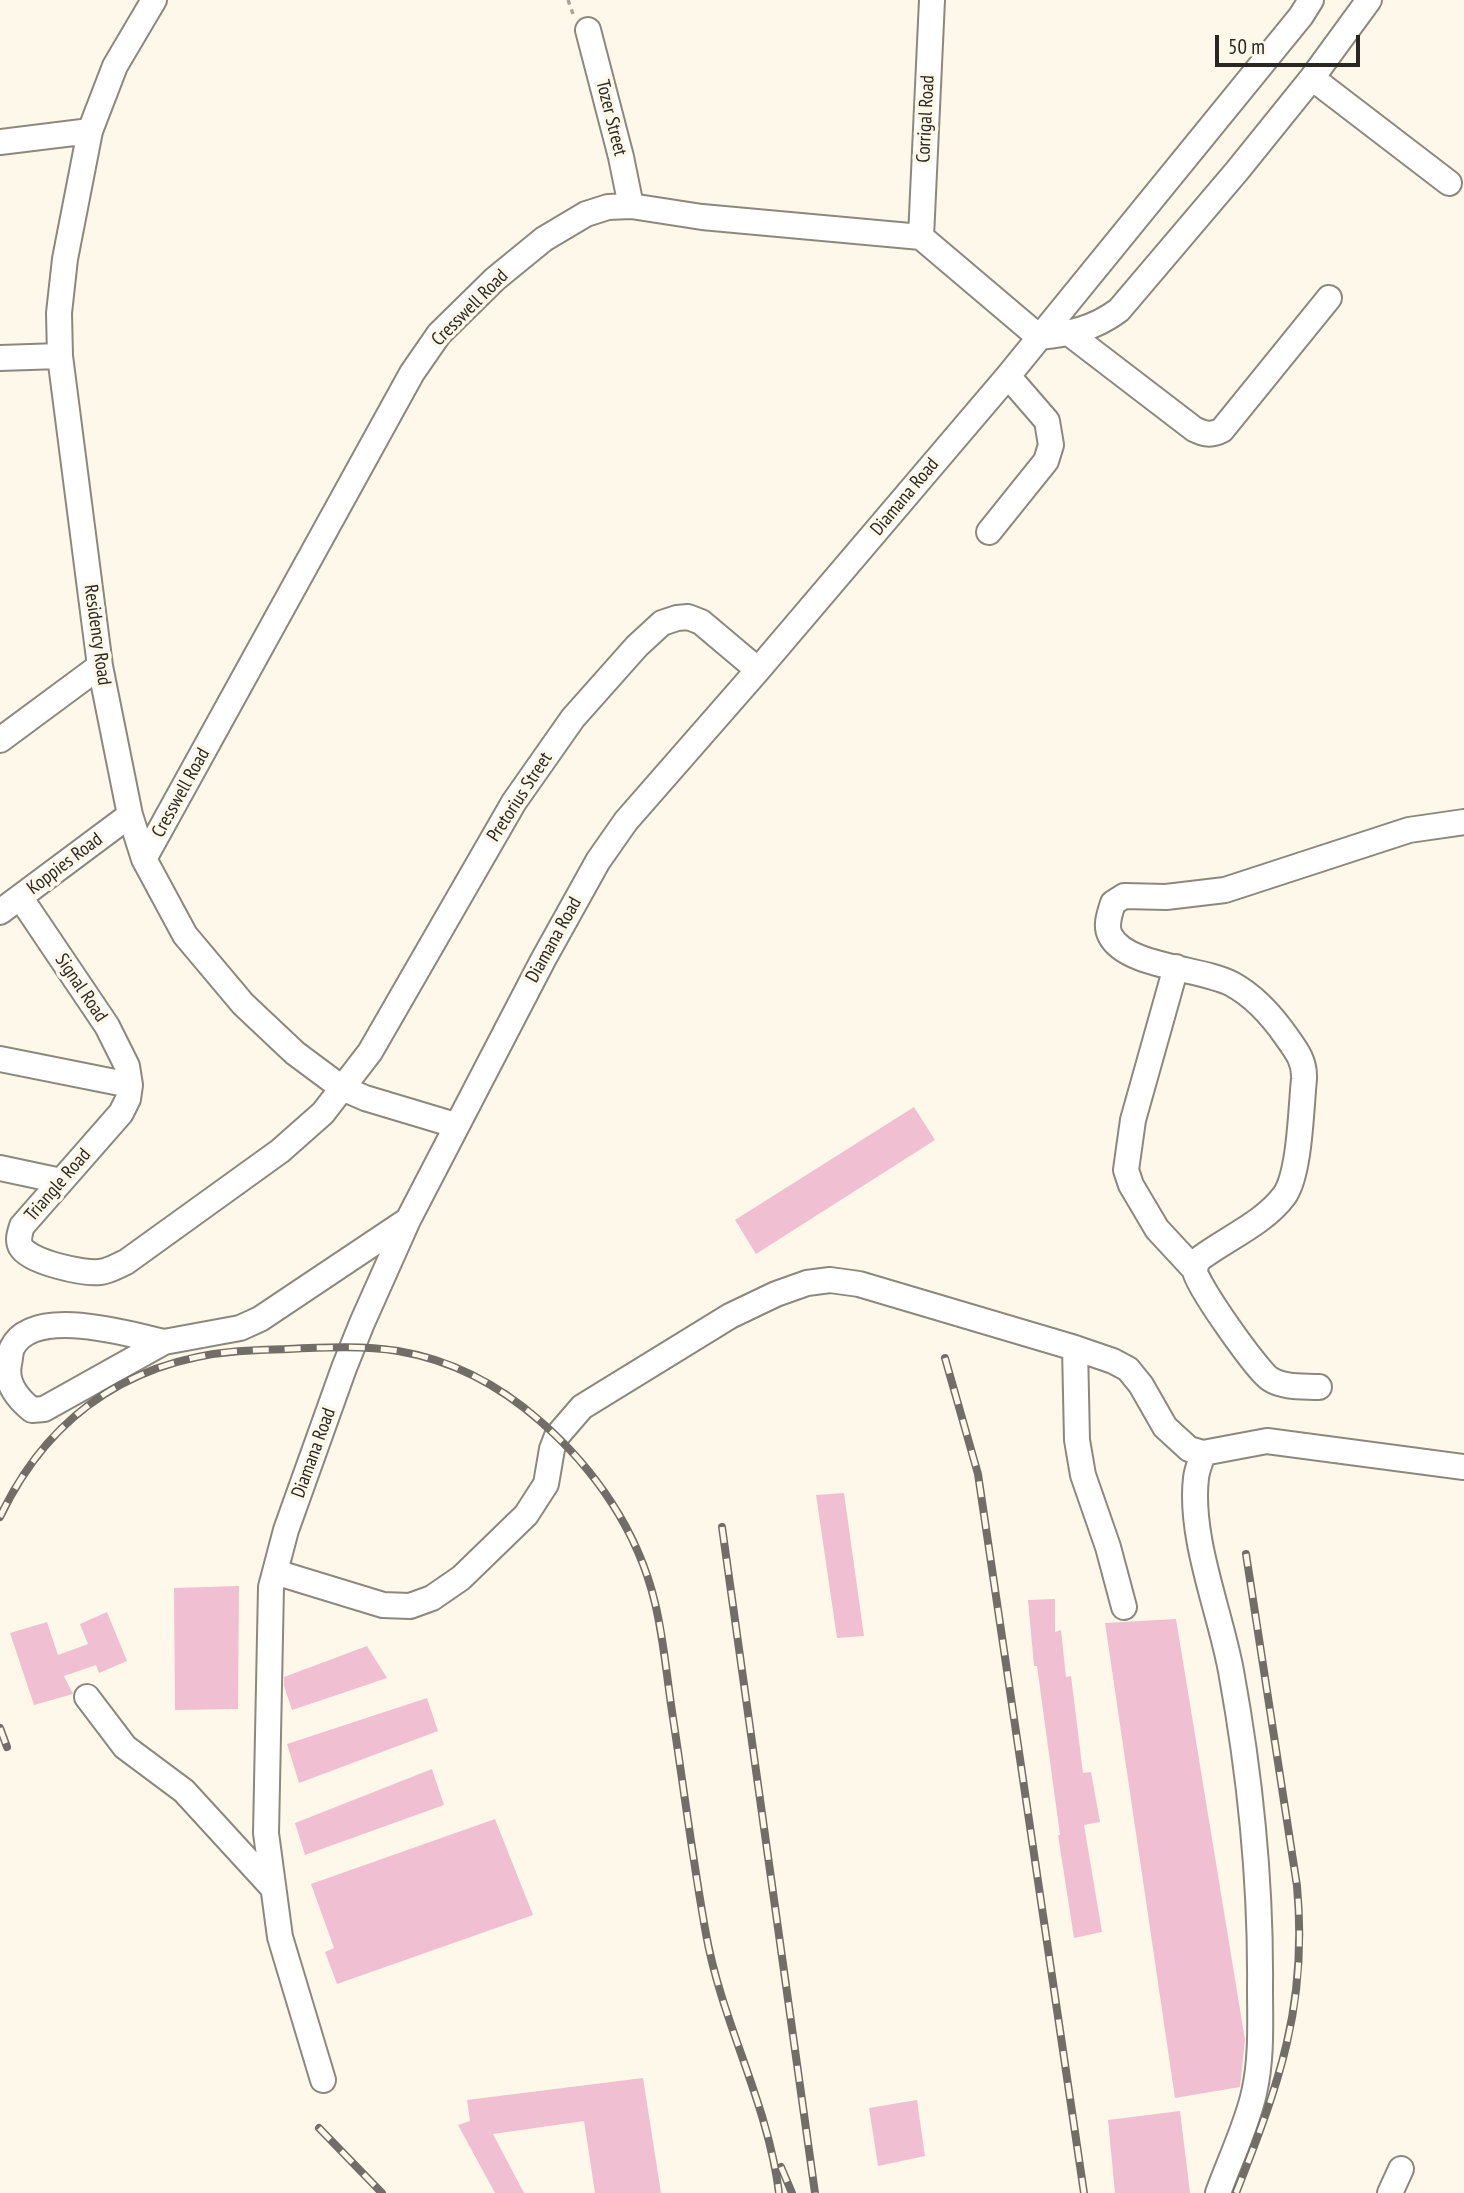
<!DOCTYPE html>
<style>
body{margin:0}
#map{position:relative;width:1464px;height:2193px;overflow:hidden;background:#fef8eb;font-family:"PT Sans Narrow",sans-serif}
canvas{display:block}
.scale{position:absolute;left:1215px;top:35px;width:145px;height:32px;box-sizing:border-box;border:4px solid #292722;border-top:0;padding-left:9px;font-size:21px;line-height:24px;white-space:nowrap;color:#292722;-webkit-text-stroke:5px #fef8eb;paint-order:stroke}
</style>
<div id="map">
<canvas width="1464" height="2193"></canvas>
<div class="scale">50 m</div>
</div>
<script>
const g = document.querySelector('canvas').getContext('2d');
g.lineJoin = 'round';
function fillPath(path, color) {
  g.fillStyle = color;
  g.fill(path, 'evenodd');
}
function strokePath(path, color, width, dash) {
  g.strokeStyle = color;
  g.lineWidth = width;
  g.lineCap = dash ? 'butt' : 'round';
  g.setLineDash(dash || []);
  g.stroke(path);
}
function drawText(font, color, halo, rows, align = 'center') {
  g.font = font + ' "PT Sans Narrow",sans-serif';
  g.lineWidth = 7;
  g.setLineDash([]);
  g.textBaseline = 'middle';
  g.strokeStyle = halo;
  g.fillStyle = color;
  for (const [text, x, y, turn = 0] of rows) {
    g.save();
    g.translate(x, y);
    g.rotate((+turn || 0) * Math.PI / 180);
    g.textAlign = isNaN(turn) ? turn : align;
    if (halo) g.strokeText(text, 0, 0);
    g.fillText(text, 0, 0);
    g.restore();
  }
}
const building = new Path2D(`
 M 914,1107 L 935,1140 L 756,1254 L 735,1220 Z
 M 844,1493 L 864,1636 L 837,1638 L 816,1495 Z
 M 239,1586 L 238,1709 L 175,1710 L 174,1588 Z
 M 1055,1599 L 1055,1632 L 1061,1630 L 1066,1677 L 1071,1676 L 1083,1773 L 1091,1772 L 1100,1822 L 1084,1825 L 1102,1932 L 1074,1938 L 1058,1835 L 1060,1835 L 1037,1666 L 1034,1666 L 1028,1600 Z
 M 107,1612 L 127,1661 L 99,1673 L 96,1665 L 64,1676 L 73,1694 L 34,1705 L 10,1633 L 47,1622 L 58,1655 L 88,1644 L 80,1624 Z
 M 1176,1619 L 1245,2040 L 1240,2087 L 1175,2098 L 1105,1623 Z
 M 367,1646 L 387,1678 L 292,1710 L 284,1686 L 284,1677 Z
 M 427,1698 L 438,1731 L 299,1783 L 287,1744 Z
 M 432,1769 L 444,1805 L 305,1855 L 295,1823 Z
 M 495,1819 L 533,1915 L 337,1984 L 325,1952 L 334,1948 L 311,1884 Z
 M 643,2078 L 661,2193 L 595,2193 L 584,2121 L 493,2134 L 524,2193 L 495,2193 L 458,2125 L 470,2121 L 467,2100 Z
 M 917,2100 L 925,2156 L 878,2166 L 869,2108 Z
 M 1180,2111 L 1190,2193 L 1115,2193 L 1108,2120 Z`);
const path = new Path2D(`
 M 568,0 L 573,14`);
const minor = new Path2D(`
 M 154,0 L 115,66 L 90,131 L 65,259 L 59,313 L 60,356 L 100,666 L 130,815 L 144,859 L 185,935 L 243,1004 L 295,1053 L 342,1088 L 365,1098 L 455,1125
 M 588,30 L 621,157 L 631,206
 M 1312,78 L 1449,183
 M 0,142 L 90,131
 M 921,237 L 932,0
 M 1070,334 L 1194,429 C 1204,434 1211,436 1222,430 L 1329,298
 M 0,358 L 60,356
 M 989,532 L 1046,461 L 1051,445 L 1047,421 L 1008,376
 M 0,740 L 100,666
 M 144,859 L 412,373 L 439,334 L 495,279 L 544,239 L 586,214 L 608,207 L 631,206 L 702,217 L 921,237 L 1039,337 C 1069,334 1094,329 1119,310 L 1237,171 L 1312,78 L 1369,0
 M 20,897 L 107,1026 L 127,1066 L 130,1085
 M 0,912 L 130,815
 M 1176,967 L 1133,1120 L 1126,1170 L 1131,1185 L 1157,1229 L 1195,1270
 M 0,1059 L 130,1085 L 128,1099 L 121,1113 L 22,1226 C 20,1233 17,1240 21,1247 C 29,1262 84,1274 100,1272 C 109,1271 117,1266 126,1262 L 280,1151 L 323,1113 L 370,1052 L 514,802 L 573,718 L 637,646 L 662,623 L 677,618 L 688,617 L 701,622 L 758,670
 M 0,1168 L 61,1181
 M 164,1342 C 129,1334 33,1305 12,1348 C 10,1353 10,1360 9,1364 C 5,1383 18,1399 32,1410 L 44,1409 L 164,1342 L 240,1328 L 260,1319 L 408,1220
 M 1075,1348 L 1077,1440 L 1083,1475 L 1108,1547 L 1124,1607
 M 1319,1387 C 1303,1386 1284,1388 1270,1379 C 1258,1372 1196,1284 1195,1271 C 1195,1269 1197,1261 1198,1260 C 1225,1239 1263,1224 1284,1196 C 1300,1175 1301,1107 1304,1079 C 1305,1061 1296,1050 1286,1036 C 1272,1016 1254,996 1232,984 C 1202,968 1125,967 1110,935 C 1105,925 1110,913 1113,903 L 1124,896 L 1166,897 L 1225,890 L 1409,830 L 1464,822
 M 1203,1453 C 1201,1461 1197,1469 1196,1478 C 1189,1538 1220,1611 1231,1671 C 1250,1775 1261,1882 1260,1987 C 1260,2023 1262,2058 1254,2093 C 1247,2125 1229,2162 1218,2193
 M 275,1572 L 383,1605 L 410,1606 L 432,1598 L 461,1578 L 526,1515 L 546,1484 L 552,1449 L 557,1436 L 582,1407 L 730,1316 L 776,1294 L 807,1283 L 830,1280 L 859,1284 L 1075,1348 L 1113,1361 L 1128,1369 L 1141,1385 L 1165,1427 L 1189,1449 L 1203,1453 L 1267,1441 L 1464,1467
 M 87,1697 L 125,1747 L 184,1791 L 272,1887
 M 323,2080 L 280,1937 L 266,1833 L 271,1587 L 286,1530 L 344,1368 L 362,1323 L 408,1220 L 543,960 L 598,861 L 626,821 L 758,670 L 1008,376 L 1301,16 L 1311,0
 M 1390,2193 L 1401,2169`);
const rail = new Path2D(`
 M 945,1358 L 978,1474 L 1084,2193
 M 0,1517 C 51,1409 141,1353 260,1350 C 305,1349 353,1344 398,1351 C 452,1360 499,1385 540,1421 C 595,1469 638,1531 655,1603 C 664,1640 667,1680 673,1718 C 684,1790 693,1862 706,1934 C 722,2023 768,2103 779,2193
 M 722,1527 L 815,2193
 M 0,1728 L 7,1747
 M 319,2128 L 382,2193
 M 781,2167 L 792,2193
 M 1236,2193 C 1279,2084 1308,2005 1297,1886 L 1246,1554`);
const streetNames = [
 ["Tozer Street",611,118,76],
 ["Corrigal Road",926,119,-87],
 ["Cresswell Road",470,308,-45],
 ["Diamana Road",905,497,-50],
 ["Residency Road",97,635,82],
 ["Cresswell Road",181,793,-61],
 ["Pretorius Street",520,797,-57],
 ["Koppies Road",65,864,-37],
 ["Diamana Road",554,940,-61],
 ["Signal Road",81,988,56],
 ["Triangle Road",58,1185,-49],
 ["Diamana Road",314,1453,-70]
];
fillPath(building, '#f0c0d2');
strokePath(minor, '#8d887d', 28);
strokePath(path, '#aaa69c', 3.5, [5, 5]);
strokePath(minor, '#fff', 24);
strokePath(rail, '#726e67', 8);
strokePath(rail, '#fef8eb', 5, [16]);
drawText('19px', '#292722', '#fef8eb', streetNames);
</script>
